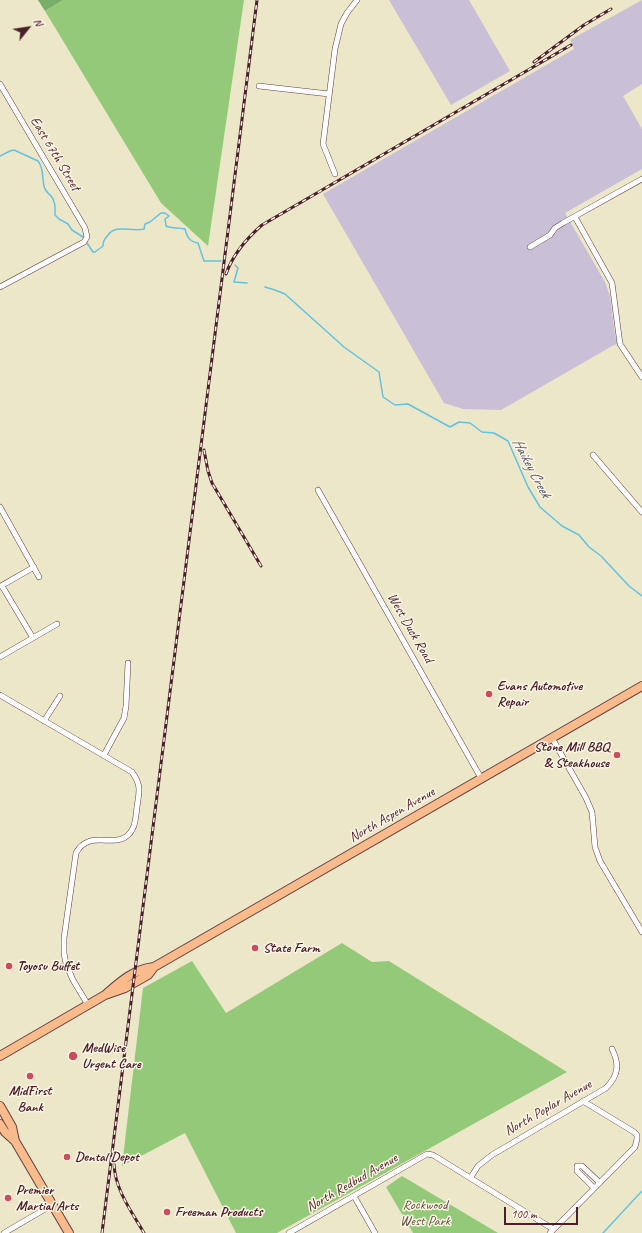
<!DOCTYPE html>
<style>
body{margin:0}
#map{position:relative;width:642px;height:1233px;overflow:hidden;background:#ede7c9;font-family:Caveat,sans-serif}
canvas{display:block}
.north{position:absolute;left:8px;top:8px;width:40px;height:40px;-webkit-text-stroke:3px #fcf5e5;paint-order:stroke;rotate:60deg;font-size:11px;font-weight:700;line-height:16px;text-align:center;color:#4a1f2b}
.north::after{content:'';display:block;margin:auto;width:14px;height:18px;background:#4a1f2b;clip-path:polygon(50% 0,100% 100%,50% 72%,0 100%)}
.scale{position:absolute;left:504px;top:1207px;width:74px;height:18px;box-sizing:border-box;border:2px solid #4a1f2b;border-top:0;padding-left:5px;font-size:12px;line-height:14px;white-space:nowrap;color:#4a1f2b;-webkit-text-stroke:3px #fcf5e5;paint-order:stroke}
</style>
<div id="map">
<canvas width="642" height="1233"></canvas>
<div class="north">N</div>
<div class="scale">100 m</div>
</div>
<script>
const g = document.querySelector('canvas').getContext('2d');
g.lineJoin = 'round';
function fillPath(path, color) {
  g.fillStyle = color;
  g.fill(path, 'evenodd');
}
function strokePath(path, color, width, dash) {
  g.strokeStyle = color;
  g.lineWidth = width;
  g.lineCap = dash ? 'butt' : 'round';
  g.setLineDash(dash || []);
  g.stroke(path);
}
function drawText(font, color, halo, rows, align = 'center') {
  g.font = font + ' Caveat,sans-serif';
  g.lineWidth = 3;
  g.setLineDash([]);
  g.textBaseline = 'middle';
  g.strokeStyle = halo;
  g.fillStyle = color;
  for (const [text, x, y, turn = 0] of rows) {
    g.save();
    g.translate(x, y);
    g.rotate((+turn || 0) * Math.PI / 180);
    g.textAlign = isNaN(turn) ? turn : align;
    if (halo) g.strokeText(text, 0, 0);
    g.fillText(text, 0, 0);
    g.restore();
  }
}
const industrial = new Path2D(`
 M 389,0 L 469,0 L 510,71 L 451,105 Z
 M 642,0 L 642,84 L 623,96 L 642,129 L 642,169 L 565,213 L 605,282 L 610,296 L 615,335 L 618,344 L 614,345 L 501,410 L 463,409 L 444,403 L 323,194 L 574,49 L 570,40 Z`);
const green = new Path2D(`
 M 63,0 L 244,0 L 208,246 L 161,203 L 45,11 Z
 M 342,943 L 372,962 L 389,961 L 567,1072 L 277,1233 L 236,1233 L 185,1133 L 122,1166 L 143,988 L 192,961 L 226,1013 Z
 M 402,1176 L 498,1233 L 413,1233 L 386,1187 Z`);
const forest = new Path2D(`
 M 38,0 L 63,0 L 45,11 Z`);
const stream = new Path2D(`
 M 0,156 L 10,151 L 14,150 L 38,161 C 44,168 42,178 44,186 C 45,191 48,193 51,196 C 56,202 55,208 55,215 L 59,219 L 68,224 L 72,230 L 83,237
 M 87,243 L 93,252 L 95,252 L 103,246 C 103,241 104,240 108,235 C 116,224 131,232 144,229 L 145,224 L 150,222 L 161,213 L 165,213 L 169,216 L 165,219 L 166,226 C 172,229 179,227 185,229 C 187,237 190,242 198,243 L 204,261 L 221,261
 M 235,265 L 238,268 L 234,282 L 247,283
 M 265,287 L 275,290 L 285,294 L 344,347 L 379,372 L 383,397 L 395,405 L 408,404 L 450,427 L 459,422 L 470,423 L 482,432 L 494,433 L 508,441 L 528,487 L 540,507 L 562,526 L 579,535 L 589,547 L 601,556 L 629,586 L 642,596
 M 603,1233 L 642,1191`);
const minor = new Path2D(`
 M 0,84 L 85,228 L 87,237 L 84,242 L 0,287
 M 259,86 L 329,94
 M 335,174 L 323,144 L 335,49 L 341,24 L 347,13 L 357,0
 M 575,217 L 612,283 L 620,344 L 642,377
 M 530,247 L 550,235 L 555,228 L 563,223 L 642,179
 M 593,455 L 642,512
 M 318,490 L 481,778
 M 0,507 L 39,577
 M 1,586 L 34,567
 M 2,586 L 33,638
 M 0,657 L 57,624
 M 0,695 L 132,772 C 142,786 139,792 137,807 C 136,813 136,822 133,828 C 121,854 90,826 76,853 L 64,938 L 64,953 L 66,964 L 73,980 L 88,1005
 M 44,721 L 60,696
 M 552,738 L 586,798 L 592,812 L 595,847 L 600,861 L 642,932
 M 104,755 L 124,718 L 126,706 L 128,663
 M 471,1177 L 478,1166 L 492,1155 L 606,1088 C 618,1076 620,1065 612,1049
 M 594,1188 L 577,1171 L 577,1166 L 582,1166 L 599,1182
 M 354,1196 L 375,1233
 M 4,1233 L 52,1205
 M 289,1233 L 427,1154 L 433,1155 L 553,1229
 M 550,1233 L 635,1147 L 637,1139 L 637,1135 L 634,1132 L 583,1101`);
const primary = new Path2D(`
 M 105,995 C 120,982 134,969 154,967 L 642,686
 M 0,1056 L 105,995 L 125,988 L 148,975 L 154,967
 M 0,1106 L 12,1127 L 15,1141
 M 0,1124 L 5,1132 L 15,1141 L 69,1233`);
const rail = new Path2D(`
 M 534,62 L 584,25 L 611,9
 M 226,274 C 233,254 246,239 262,225 L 571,45
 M 204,450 L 208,471 L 212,483 L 261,566
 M 114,1164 C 115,1190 132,1212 144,1233
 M 102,1233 L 257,0`);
const markers = [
 [489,694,4,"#d1495b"],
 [617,755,4,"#d1495b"],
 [255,948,4,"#d1495b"],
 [9,966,4,"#d1495b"],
 [73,1056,5,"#d1495b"],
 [30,1076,4,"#d1495b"],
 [67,1157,4,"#d1495b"],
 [8,1198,4,"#d1495b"],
 [167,1212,4,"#d1495b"]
];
const streetNames = [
 ["East 67th Street",55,154,59],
 ["West Duck Road",410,628,60],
 ["North Aspen Avenue",392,815,-30],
 ["North Poplar Avenue",548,1108,-30],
 ["North Redbud Avenue",352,1183,-30]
];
const poiNames = [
 ["Evans Automotive",497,686],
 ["Repair",497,702],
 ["Stone Mill BBQ",609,747,"right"],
 ["& Steakhouse",609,763,"right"],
 ["State Farm",263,948],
 ["Toyosu Buffet",17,966],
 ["MedWise",82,1048],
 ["Urgent Care",82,1064],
 ["MidFirst",30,1091,"center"],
 ["Bank",30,1107,"center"],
 ["Dental Depot",75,1157],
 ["Premier",16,1190],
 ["Martial Arts",16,1206],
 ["Freeman Products",175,1212]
];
const parkNames = [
 ["Rockwood",425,1205],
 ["West Park",425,1221]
];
const waterNames = [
 ["Haikey Creek",531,468,62]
];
fillPath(industrial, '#c9bfd7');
fillPath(green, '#95c97a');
fillPath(forest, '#78ad6a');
strokePath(stream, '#62c2e0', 1.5);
strokePath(minor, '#623d43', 6);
strokePath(primary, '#623d43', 10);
strokePath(minor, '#fff', 5);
strokePath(primary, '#fabb8c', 8);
strokePath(rail, '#4a1f2b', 3);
strokePath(rail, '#fcf5e5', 1.5, [4.5]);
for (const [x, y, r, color] of markers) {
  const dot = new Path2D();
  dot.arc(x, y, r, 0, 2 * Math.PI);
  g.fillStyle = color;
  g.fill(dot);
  strokePath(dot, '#fcf5e5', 1.5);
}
drawText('14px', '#4a1f2b', '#fcf5e5', streetNames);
drawText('bold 14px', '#4a1f2b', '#fcf5e5', poiNames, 'left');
drawText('14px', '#605243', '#fcf5e5', parkNames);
drawText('italic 15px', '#52586a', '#fcf5e5', waterNames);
</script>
